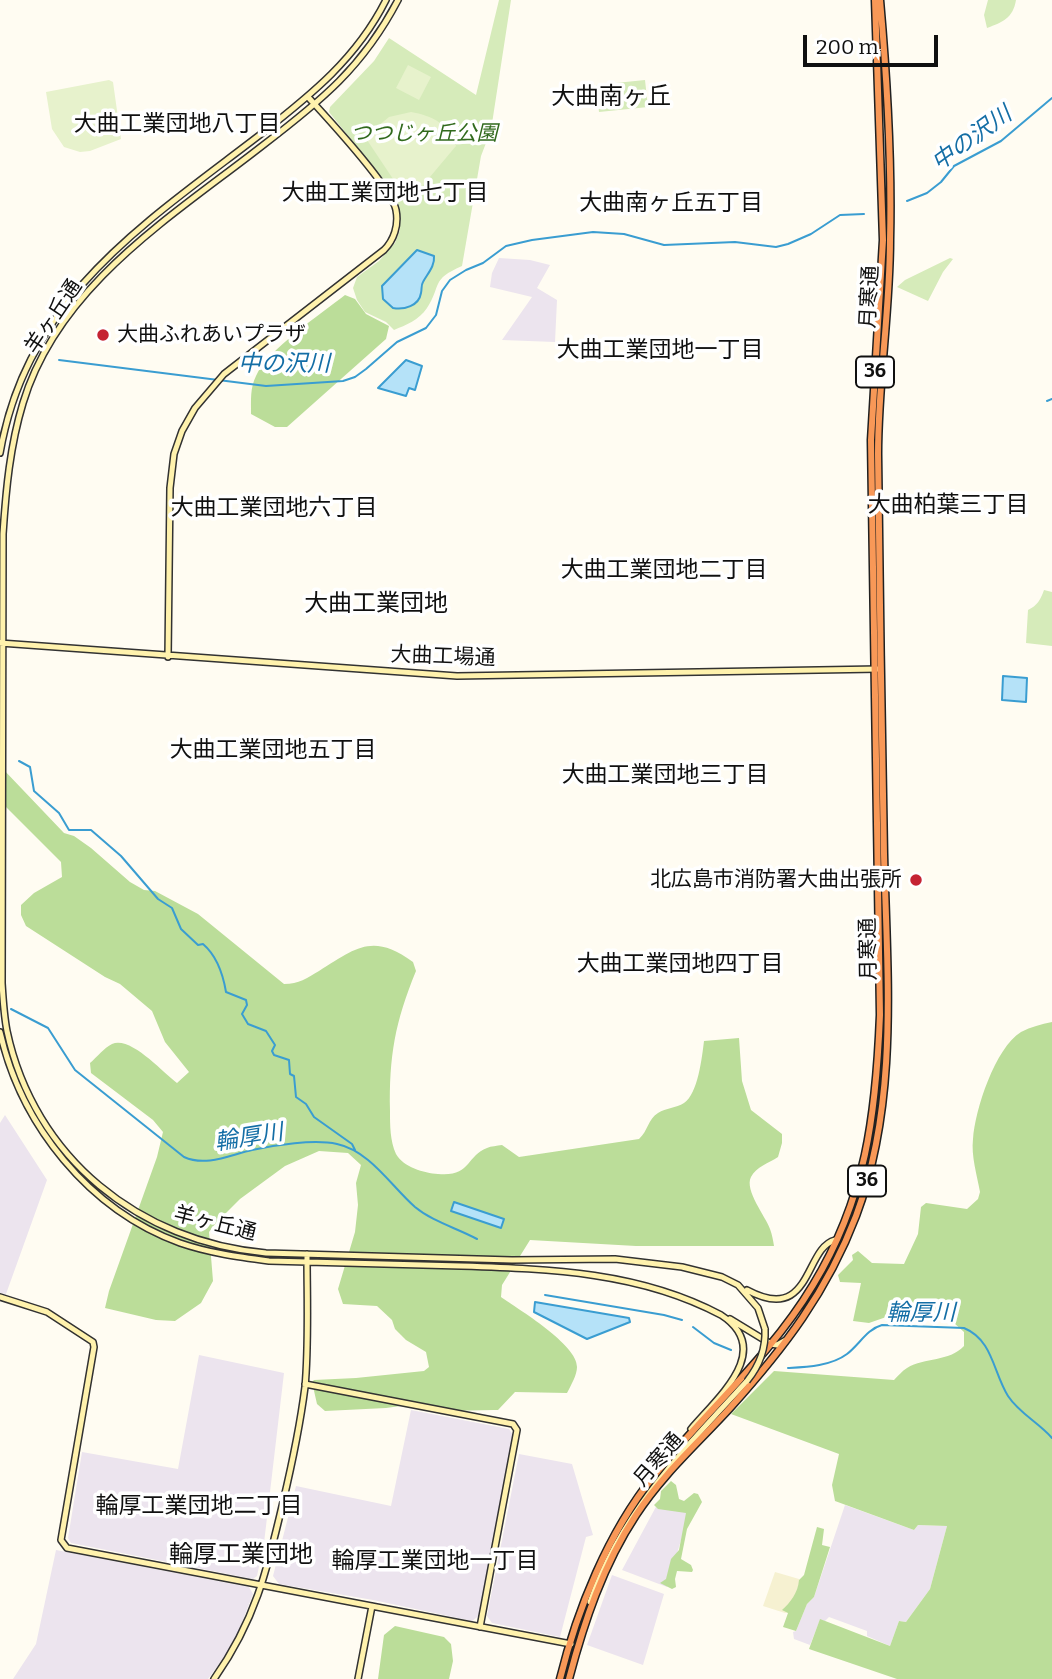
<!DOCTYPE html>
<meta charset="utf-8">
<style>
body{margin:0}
#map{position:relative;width:1052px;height:1679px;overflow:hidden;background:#fffcf2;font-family:Bitter,serif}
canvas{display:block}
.scale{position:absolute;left:803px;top:35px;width:135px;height:32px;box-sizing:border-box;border:4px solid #101010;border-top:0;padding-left:9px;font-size:21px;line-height:24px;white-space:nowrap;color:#101010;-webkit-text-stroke:5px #fff;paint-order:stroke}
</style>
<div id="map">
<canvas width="1052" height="1679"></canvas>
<div class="scale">200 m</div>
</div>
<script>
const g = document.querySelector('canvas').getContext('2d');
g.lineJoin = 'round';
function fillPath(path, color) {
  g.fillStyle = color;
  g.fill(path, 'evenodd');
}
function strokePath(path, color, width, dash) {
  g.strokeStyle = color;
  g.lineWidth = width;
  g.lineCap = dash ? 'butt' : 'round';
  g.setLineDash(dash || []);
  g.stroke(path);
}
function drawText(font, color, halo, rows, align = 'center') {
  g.font = font + ' Bitter,"Noto Sans JP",serif';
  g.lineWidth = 7;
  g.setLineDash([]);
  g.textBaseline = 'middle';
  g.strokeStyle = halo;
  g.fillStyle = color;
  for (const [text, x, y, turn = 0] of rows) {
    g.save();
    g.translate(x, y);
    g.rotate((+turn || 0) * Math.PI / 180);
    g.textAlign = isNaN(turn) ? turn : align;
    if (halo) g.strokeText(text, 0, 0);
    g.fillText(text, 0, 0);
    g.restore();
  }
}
const industrial = new Path2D(`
 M 499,258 L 530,260 L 550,265 L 537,288 L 557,300 L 555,342 L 502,340 L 532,297 L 490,287 L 492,273 Z
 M 5,1115 L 47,1180 L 6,1294 L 0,1293 L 0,1123 Z
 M 199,1355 L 284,1373 L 264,1543 L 257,1576 L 253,1579 L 71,1543 L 68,1538 L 82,1452 L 178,1469 Z
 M 411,1410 L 509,1429 L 513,1435 L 480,1615 L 472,1621 L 373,1600 L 279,1584 L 273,1576 L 296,1486 L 391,1506 Z
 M 519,1454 L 572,1464 L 593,1535 L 586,1537 L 560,1637 L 492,1623 L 487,1616 Z
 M 658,1503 L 690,1510 L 667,1587 L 622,1570 Z
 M 845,1505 L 914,1530 L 918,1525 L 947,1526 L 930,1589 L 906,1622 L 899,1621 L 890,1646 L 867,1636 L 867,1631 L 829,1617 L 825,1621 L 820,1620 L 810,1645 L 794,1639 L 793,1632 L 796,1631 L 807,1604 L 814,1597 Z
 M 56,1550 L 249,1587 L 253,1594 L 239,1630 L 225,1656 L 208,1679 L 13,1679 L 36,1644 Z
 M 612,1575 L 664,1594 L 643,1665 L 587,1645 Z`);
const farmland = new Path2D(`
 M 775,1572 L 799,1579 L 800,1581 L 790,1612 L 785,1613 L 763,1606 Z`);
const green = new Path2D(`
 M 499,0 L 511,0 L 491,130 L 481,156 L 462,266 C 430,280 442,285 427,308 C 419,320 406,325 394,330 L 386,322 L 365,312 L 357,300 L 353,288 L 357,277 L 379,261 L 395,243 L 400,230 L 400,215 L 397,197 L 329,112 L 330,107 L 374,61 L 389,38 L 476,95 Z
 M 988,0 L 1016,0 C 1013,18 1003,22 987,28 L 984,15 Z
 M 645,80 L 648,107 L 599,112 L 596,85 Z
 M 950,258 L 953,259 L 943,272 L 928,301 L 897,287 L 905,280 Z
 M 1044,590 L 1052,592 L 1052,646 L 1026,643 L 1028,610 C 1037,606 1041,599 1044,590 Z`);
const forest = new Path2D(`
 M 345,295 L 355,299 L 366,314 L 389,326 L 386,339 L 287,427 L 275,427 L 251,414 C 251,400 250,388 256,376 C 267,350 321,314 345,295 Z
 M 2,768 L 64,833 L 74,836 L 91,848 L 130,882 L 144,890 L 155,891 L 198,914 L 284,984 C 299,984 307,978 319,971 C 357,947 373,933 413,962 L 416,971 C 395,1022 389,1056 390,1111 C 390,1125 390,1141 396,1154 C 403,1167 424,1173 438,1174 C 471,1177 466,1156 487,1148 C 491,1146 497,1146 502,1145 L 519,1157 L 639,1139 C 648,1131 648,1119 658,1113 C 666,1108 676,1108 684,1103 C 698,1094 702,1057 704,1041 L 739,1038 L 742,1081 L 751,1110 L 782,1134 L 782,1143 L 778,1157 C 769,1163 756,1167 751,1177 C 744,1190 766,1217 770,1229 C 772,1234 773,1240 774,1246 L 636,1246 L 530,1240 L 502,1285 L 501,1297 C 518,1309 578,1345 577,1367 C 577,1375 571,1385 567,1393 L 515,1392 L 498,1410 L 494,1410 L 441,1411 L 422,1403 L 386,1408 L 325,1411 L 317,1404 L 312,1382 L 314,1380 L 356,1378 L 424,1371 L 429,1367 L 426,1352 L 406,1340 L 395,1329 L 392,1320 L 377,1306 L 343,1304 L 338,1289 L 355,1232 L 358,1205 L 356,1183 L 361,1165 L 348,1153 L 319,1151 L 285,1166 L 240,1199 L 215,1224 L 209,1232 L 213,1281 L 201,1303 L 175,1321 L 156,1320 L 105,1308 L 109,1291 L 157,1157 L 163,1132 L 153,1120 L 91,1073 L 90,1063 C 97,1057 104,1048 112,1044 C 131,1036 162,1072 177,1083 L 189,1072 L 165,1042 L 152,1011 L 120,984 L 105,977 L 26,926 L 21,915 L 21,905 L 34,893 L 62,877 L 61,862 L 3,804 Z
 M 1052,1022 L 1052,1679 L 897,1679 L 809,1649 L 820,1619 L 890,1646 L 899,1621 L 906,1622 L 930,1589 L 947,1526 L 918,1525 L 914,1530 L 835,1501 L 832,1485 L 839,1454 L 731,1414 L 774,1371 L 894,1380 C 898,1376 902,1371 907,1368 C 925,1357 949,1362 964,1346 L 964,1332 L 954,1323 L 937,1318 L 889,1316 L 869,1323 L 853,1321 L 861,1283 L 840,1282 L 838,1275 L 853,1260 L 852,1255 L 858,1251 L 872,1263 L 904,1264 L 918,1234 L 921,1207 L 926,1203 L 967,1209 L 978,1199 L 980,1192 C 977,1175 971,1156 973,1139 C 975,1110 995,1048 1021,1032 C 1031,1027 1041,1024 1052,1022 Z
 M 671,1481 L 676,1485 L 679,1499 L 684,1501 L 694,1493 L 698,1494 L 702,1502 L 687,1529 L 681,1559 L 691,1565 L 693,1570 L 692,1572 L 677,1571 L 675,1579 L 676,1587 L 672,1589 L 660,1583 L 666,1579 L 671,1559 L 679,1550 L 686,1513 L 658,1509 L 654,1505 L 660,1499 L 661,1491 Z
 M 817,1527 L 824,1529 L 822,1545 L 830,1547 L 814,1597 L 807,1604 L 796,1631 L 783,1627 L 788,1613 L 782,1610 C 790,1603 798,1593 799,1580 L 804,1575 Z
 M 395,1626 L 444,1637 L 451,1644 L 453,1661 L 449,1679 L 378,1679 L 384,1635 Z`);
const pitch = new Path2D(`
 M 408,65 L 431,77 L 419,100 L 396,88 Z
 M 109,80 L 113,82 L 121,139 L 90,151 L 80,152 L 64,147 L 52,129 L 46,92 Z
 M 411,112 C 431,115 451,125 456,146 L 419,190 L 399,188 L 365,137 L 389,117 Z`);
const water = new Path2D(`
 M 417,250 L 434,256 C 435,266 428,273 423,282 C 421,285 422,289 421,293 C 419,306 404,310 393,308 L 383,299 L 382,286 Z
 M 406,360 L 422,366 L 415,390 L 409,388 L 406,396 L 378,388 Z
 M 1003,676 L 1027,678 L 1026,702 L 1002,700 Z
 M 454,1202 L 504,1219 L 501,1228 L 451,1211 Z
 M 535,1302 L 629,1318 L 630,1322 L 587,1339 L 534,1312 Z`);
const stream = new Path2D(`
 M 907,201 L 927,193 L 941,182 L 954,166 L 1001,141 L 1052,98
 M 59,360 L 266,386 L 343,381 L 355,377 L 366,369 L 397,342 L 426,328 L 436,315 L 442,291 L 450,280 L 466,270 L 483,263 L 506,246 L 532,240 L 593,232 L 624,234 L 664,245 L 735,242 L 776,247 L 788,244 L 811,234 L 840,215 L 864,214
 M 1047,401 L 1052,399
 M 19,761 L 30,767 L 34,791 L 59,813 L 69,830 L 91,830 L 121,856 L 158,899 L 172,908 L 181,929 L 198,945 L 203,944 C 217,956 223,974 226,992 L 246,1000 L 247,1005 L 242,1014 L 248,1024 L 266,1031 L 275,1045 L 272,1051 L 274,1055 L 289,1060 L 290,1074 L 294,1076 L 296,1097 L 306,1104 L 314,1117 L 352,1144 L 355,1150
 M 11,1009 L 48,1028 L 75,1070 L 184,1157 C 206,1167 230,1155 252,1150 C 275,1145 314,1139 337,1144 C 370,1151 391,1186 415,1207 C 433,1222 457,1228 477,1239
 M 545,1295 L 664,1315 L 682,1320
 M 693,1327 L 714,1343 L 731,1350
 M 788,1368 C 807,1367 831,1366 847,1354 C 859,1345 867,1329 882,1325 L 964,1328 C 993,1340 993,1372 1008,1396 C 1019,1413 1039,1423 1052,1438`);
const secondary = new Path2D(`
 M 398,0 C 363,67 321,101 262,146 C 171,217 58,286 23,403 C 10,446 6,489 3,534 L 2,983 C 3,999 4,1016 7,1031 C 34,1158 140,1242 266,1253 L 512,1260 L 615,1259 L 682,1267 L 722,1277 L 738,1285 L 758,1308 L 765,1329
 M 0,453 C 27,297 144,224 261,134 C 311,95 357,58 386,0
 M 0,643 L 457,676 L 879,669
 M 168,657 L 170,488 L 174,454 L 182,431 L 195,408 L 224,374 L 384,250 C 394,240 399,225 396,210 C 391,186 327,118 308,97
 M 0,1032 C 21,1125 89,1210 180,1243 C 209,1253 239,1257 269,1261 C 333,1263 397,1264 461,1266 C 551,1269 640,1272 721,1315 C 775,1350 718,1397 691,1429
 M 747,1290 C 812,1325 804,1248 835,1240
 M 0,1297 L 47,1312 L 93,1342 L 94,1347 L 61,1540 L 67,1548 L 571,1644
 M 730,1319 L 771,1344 L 777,1345 L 786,1340
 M 305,1384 L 513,1424 L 517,1430 L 480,1627
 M 590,1602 C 621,1513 685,1448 747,1381
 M 214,1679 C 255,1621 267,1571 283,1502 C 292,1464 300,1426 305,1387 C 309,1344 307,1297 307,1254
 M 358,1679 L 372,1606`);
const highway = new Path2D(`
 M 560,1679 C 577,1610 608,1533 653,1477 C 705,1412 770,1357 813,1285 C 866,1198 876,1115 880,1015 L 871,440 L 883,240 L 875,0
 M 569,1679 C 584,1622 603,1565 636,1515 C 662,1475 698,1443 730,1408 C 784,1348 827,1292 856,1216 C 899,1101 887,975 884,854 C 882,721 879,587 878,454 C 878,382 890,311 890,240 C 892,160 887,79 880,0`);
const secondaryBridge = new Path2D(`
 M 747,1381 C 760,1365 766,1349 765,1329`);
const markers = [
 [103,335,7,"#c52333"],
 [916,880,7,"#c52333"]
];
const shields = [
 [875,372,38],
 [867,1181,38]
];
const shieldNames = [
 ["36",875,372],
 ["36",867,1181]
];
const parkNames = [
 ["つつじヶ丘公園",424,134]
];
const streetNames = [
 ["月寒通",870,297,-87],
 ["羊ヶ丘通",54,317,-56],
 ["大曲工場通",443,657,2],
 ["月寒通",869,949,-91],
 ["羊ヶ丘通",215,1224,14],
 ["月寒通",659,1460,-49]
];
const poiNames = [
 ["大曲ふれあいプラザ",117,335],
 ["北広島市消防署大曲出張所",902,880,"right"]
];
const neighbourhoodNames = [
 ["大曲工業団地八丁目",177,125],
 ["大曲工業団地七丁目",385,194],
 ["大曲南ヶ丘五丁目",671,204],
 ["大曲工業団地一丁目",660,351],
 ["大曲柏葉三丁目",948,506],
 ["大曲工業団地六丁目",274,509],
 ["大曲工業団地二丁目",664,571],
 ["大曲工業団地五丁目",273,751],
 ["大曲工業団地三丁目",665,776],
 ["大曲工業団地四丁目",680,965],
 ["輪厚工業団地二丁目",199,1507],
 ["輪厚工業団地一丁目",435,1562]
];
const waterNames = [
 ["中の沢川",972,139,-36],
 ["中の沢川",284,365],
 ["輪厚川",249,1138,-9],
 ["輪厚川",921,1314]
];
const quarterNames = [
 ["大曲南ヶ丘",611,97],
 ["大曲工業団地",376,604],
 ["輪厚工業団地",241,1555]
];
fillPath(industrial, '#ece4ee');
fillPath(farmland, '#f6f1d1');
fillPath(green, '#d6ebba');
fillPath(forest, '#bd9');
fillPath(pitch, '#e7f2cc');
fillPath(water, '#b5e2f8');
strokePath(water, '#3a9dd1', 2);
strokePath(stream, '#3a9dd1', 2);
strokePath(secondary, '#323232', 8);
strokePath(highway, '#212121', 9);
strokePath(secondary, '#fff2ad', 5);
strokePath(highway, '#f89857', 6);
strokePath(secondaryBridge, '#323232', 8, []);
strokePath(secondaryBridge, '#fff2ad', 5);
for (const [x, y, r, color] of markers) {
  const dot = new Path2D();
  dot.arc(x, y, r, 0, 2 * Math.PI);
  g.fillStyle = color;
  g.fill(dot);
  strokePath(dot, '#fff', 2.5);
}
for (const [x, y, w] of shields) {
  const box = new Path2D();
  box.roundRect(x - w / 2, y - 15.5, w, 31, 5);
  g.fillStyle = '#fff';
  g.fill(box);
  strokePath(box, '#101010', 2);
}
drawText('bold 19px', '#101010', null, shieldNames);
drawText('italic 21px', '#316a1d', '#fff', parkNames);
drawText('21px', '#101010', '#fff', streetNames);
drawText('21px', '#101010', '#fff', poiNames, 'left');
drawText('23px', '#101010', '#fff', neighbourhoodNames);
drawText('italic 23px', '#146ea6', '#fff', waterNames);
drawText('24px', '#101010', '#fff', quarterNames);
</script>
